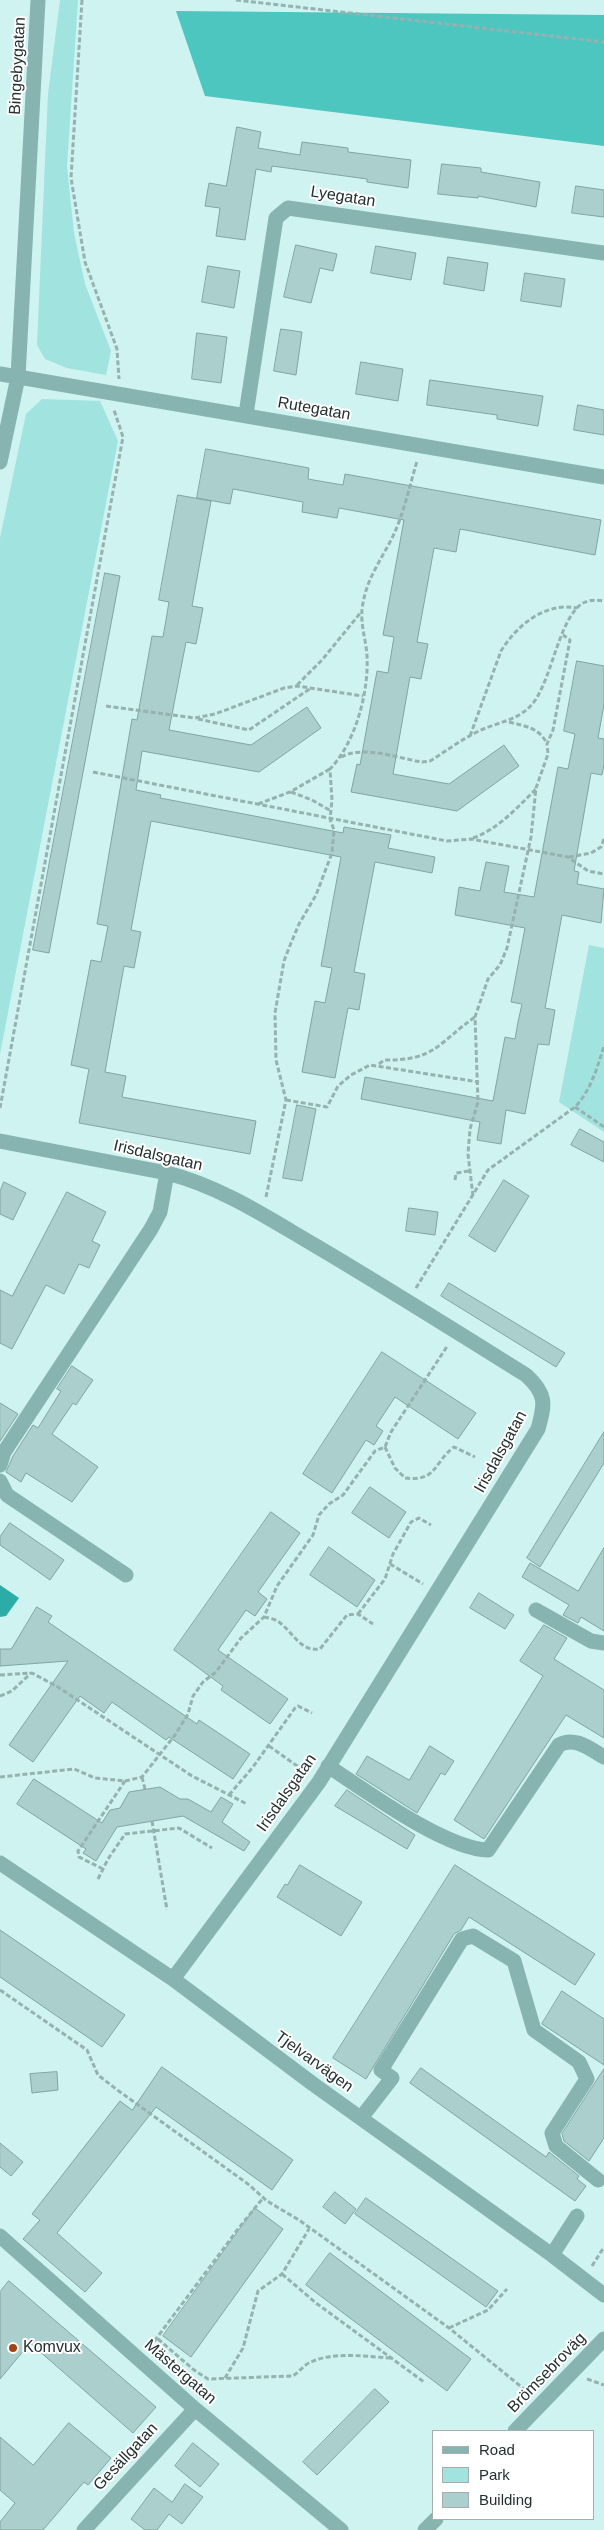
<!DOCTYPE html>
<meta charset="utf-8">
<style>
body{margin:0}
#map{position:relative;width:604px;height:2530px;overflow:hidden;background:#cef3f0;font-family:Arial,sans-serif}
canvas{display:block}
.legend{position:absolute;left:432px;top:2430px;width:162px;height:90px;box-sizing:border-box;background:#fff;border:1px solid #a7acac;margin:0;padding:6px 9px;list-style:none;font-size:15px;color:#22302f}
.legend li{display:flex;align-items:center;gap:10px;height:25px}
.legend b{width:25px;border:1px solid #a7acac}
</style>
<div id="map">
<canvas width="604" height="2530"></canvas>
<ul class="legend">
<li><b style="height:6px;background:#87b3b0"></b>Road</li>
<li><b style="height:14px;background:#a1e3de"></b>Park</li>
<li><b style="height:14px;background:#abcfcc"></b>Building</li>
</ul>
</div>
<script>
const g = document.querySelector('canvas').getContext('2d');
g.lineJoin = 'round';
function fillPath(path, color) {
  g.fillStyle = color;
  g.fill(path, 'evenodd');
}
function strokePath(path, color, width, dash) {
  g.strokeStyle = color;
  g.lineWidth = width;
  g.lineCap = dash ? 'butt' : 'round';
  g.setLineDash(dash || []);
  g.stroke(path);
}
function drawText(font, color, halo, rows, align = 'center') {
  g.font = font + ' Arial,sans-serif';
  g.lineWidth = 4;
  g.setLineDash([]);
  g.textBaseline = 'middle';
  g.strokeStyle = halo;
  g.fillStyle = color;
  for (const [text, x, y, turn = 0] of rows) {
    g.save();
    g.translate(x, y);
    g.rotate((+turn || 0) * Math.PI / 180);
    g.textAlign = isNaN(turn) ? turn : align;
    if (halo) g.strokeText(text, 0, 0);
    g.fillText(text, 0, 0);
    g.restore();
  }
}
const green = new Path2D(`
 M 60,0 L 78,0 L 67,166 L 74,233 L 85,284 L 111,351 L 106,375 L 67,368 L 45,359 L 37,345 L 48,94 Z
 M 42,399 L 100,401 L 118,441 L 0,1054 L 0,538 L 26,414 Z
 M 589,945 L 604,948 L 604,1132 L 559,1102 Z`);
const forest = new Path2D(`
 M 176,11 L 604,15 L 604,146 L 205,96 Z`);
const water = new Path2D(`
 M 0,1585 L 19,1598 L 6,1616 L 0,1617 Z`);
const building = new Path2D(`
 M 237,127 L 261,132 L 258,148 L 300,155 L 302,142 L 348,148 L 348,152 L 411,160 L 408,188 L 367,182 L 367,179 L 272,166 L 271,172 L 256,169 L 245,240 L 216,236 L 220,208 L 205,206 L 209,183 L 226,186 Z
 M 442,164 L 481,168 L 481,172 L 540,182 L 536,207 L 478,196 L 478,198 L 438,194 Z
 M 576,186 L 604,190 L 604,217 L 572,213 Z
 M 296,245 L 337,254 L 333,271 L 320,268 L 311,303 L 284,297 Z
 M 376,246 L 416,253 L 411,280 L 371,273 Z
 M 448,257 L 488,263 L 484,291 L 444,284 Z
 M 208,266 L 240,271 L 234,308 L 202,302 Z
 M 525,273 L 565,279 L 561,307 L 521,301 Z
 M 281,329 L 302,332 L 296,375 L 274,371 Z
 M 197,333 L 227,337 L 221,383 L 192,379 Z
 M 361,362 L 403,369 L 398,401 L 356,394 Z
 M 430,380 L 543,396 L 538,426 L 497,419 L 497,415 L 427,405 Z
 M 578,405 L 604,410 L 604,435 L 574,430 Z
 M 206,449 L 309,468 L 308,479 L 325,482 L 343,485 L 345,474 L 601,520 L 595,555 L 460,529 L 456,552 L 434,548 L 417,642 L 428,644 L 421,679 L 410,677 L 393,774 L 449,784 L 504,745 L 519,766 L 457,811 L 351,792 L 357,764 L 360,765 L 377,671 L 388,673 L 394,637 L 383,635 L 404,520 L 339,508 L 337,518 L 302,512 L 303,502 L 233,489 L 230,504 L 197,498 Z
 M 178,495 L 211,501 L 192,606 L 203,608 L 196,644 L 186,642 L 169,730 L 251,745 L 307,707 L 321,728 L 259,772 L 142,751 L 136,790 L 161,795 L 160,798 L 343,833 L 344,827 L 391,835 L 388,848 L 435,857 L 432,873 L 375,862 L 354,972 L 365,974 L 359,1010 L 348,1008 L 335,1078 L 302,1072 L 315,1001 L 325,1003 L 332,968 L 321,966 L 341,857 L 151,821 L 131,930 L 141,932 L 134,968 L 124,966 L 105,1072 L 126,1076 L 122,1097 L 256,1121 L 250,1154 L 79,1123 L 89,1069 L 71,1065 L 91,960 L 101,962 L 108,926 L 97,924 L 132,719 L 137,720 L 152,636 L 163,637 L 166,620 L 169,602 L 159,600 Z
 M 105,573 L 120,576 L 49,953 L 33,950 Z
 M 577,661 L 604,666 L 604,704 L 598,738 L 604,739 L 604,764 L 602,775 L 591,773 L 574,871 L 579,872 L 577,884 L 604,889 L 601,923 L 562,915 L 545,1008 L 555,1010 L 549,1045 L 538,1044 L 525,1114 L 506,1110 L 501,1144 L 477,1140 L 480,1122 L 361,1099 L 365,1077 L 493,1101 L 505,1037 L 515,1039 L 518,1022 L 522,1004 L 511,1002 L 525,928 L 455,915 L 459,887 L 480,891 L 486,862 L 509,866 L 504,892 L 534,897 L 558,767 L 568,769 L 575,734 L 564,731 Z
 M 297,1105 L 316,1109 L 302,1181 L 283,1178 Z
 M 580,1129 L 604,1142 L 604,1162 L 571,1145 Z
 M 504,1180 L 529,1196 L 495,1252 L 469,1236 Z
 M 4,1182 L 26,1193 L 13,1220 L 0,1214 L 0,1192 Z
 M 67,1192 L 106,1212 L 92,1241 L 100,1245 L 89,1268 L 79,1264 L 64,1294 L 46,1285 L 12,1349 L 0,1343 L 0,1290 L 12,1296 Z
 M 409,1208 L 438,1212 L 435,1235 L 406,1231 Z
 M 449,1283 L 565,1353 L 556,1367 L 441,1296 Z
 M 382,1352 L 476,1413 L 458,1439 L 395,1397 L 376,1426 L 383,1431 L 374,1445 L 366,1440 L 332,1493 L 303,1474 Z
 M 72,1366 L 93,1380 L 76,1405 L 73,1403 L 52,1434 L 98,1467 L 72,1502 L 26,1473 L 21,1482 L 6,1472 L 13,1456 L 33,1425 L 38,1428 L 61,1391 L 57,1389 Z
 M 0,1403 L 18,1414 L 0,1441 Z
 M 604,1432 L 604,1463 L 540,1567 L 527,1558 Z
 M 370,1487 L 406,1512 L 389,1538 L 352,1513 Z
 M 271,1512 L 300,1533 L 258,1592 L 267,1599 L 255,1616 L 246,1610 L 218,1650 L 288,1699 L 270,1724 L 221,1690 L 223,1686 L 174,1650 Z
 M 10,1523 L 64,1560 L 50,1580 L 0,1545 L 0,1537 Z
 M 329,1547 L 375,1580 L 357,1607 L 310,1575 Z
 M 604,1548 L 604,1631 L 581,1617 L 578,1623 L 563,1615 L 569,1605 L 522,1577 L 530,1563 L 578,1591 Z
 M 479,1593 L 514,1615 L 505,1629 L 470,1608 Z
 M 37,1607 L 52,1616 L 48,1622 L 197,1724 L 199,1720 L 250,1754 L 233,1779 L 169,1737 L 166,1740 L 112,1702 L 104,1713 L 80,1696 L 33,1762 L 9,1745 L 68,1661 L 0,1666 L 0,1649 L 11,1649 Z
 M 544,1625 L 567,1638 L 554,1659 L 604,1690 L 604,1738 L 566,1715 L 484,1839 L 454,1820 L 543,1676 L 520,1661 Z
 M 430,1746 L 454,1761 L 445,1775 L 441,1773 L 417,1813 L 356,1774 L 367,1756 L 409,1780 Z
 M 34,1779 L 102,1823 L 110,1810 L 120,1808 L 129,1792 L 160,1787 L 180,1799 L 188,1799 L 211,1812 L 221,1797 L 233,1804 L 222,1822 L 250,1842 L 244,1851 L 183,1816 L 117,1827 L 96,1861 L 83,1853 L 86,1849 L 17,1804 Z
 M 347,1790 L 415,1835 L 407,1849 L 335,1806 Z
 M 300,1865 L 362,1902 L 341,1936 L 277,1897 L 285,1884 L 287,1885 Z
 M 455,1865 L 595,1954 L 575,1985 L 469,1917 L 461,1930 L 454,1934 L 366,2079 L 333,2058 Z
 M 0,1930 L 125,2015 L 102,2047 L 0,1977 Z
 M 562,1991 L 604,2019 L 604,2065 L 542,2024 Z
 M 162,2067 L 293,2160 L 272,2190 L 156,2107 L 57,2233 L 102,2273 L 85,2292 L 23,2239 L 40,2220 L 32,2214 L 120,2101 L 132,2110 Z
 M 421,2068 L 546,2157 L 549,2152 L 579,2176 L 577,2179 L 586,2186 L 575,2201 L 410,2083 Z
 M 604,2069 L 604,2138 L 589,2161 L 564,2141 L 562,2134 Z
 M 57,2072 L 58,2090 L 32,2093 L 30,2074 Z
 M 0,2143 L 23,2162 L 11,2176 L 0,2167 Z
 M 335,2192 L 356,2209 L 345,2224 L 323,2207 Z
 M 366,2198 L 498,2291 L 486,2307 L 355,2214 Z
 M 255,2208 L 283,2229 L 191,2357 L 163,2336 Z
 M 330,2253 L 471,2359 L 447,2391 L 306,2285 Z
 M 9,2281 L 156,2407 L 133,2433 L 30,2343 L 0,2379 L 0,2292 Z
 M 375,2389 L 389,2402 L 317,2475 L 303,2462 Z
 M 69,2423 L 111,2458 L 88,2485 L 84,2482 L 43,2530 L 0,2530 L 0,2522 L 15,2503 L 0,2490 L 0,2437 L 33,2465 Z
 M 193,2443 L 219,2464 L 200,2487 L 175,2466 Z
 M 185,2484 L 203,2497 L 182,2524 L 169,2514 L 157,2530 L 145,2530 L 131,2519 L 154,2488 L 172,2502 Z`);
const path = new Path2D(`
 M 82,0 L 71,178 L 85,262 L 117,349 L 119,379
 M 236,0 L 604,42
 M 297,685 L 322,660 L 362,611
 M 106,706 L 195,718 L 215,714 L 284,688 L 297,686 L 363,696
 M 198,719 L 249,730 L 311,688
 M 509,722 C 525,726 540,728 547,744
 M 470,736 L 501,651 C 517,625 545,602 577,608
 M 341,757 C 364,745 397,758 422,762 L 430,761 C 445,752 459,741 475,733 C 497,721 521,722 536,699 C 552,673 558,630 576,609 C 583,600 594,599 604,601
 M 93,772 L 447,841 L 471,839 L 568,857 L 588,871 L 604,874
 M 291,792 L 312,800 L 331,811
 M 258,804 L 290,792 L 330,769
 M 473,838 C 498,829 517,808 536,789
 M 569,857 L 591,853 L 601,847 L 604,839
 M 379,1064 L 384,1060 C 435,1061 438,1043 475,1017
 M 286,1100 L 327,1107 L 338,1086 L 351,1075 L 370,1065 L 479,1082
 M 575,1107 L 604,1127
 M 0,1108 L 123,437 L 114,410
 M 455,1180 L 456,1173 L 469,1171
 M 473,1196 L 468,1154 L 470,1129 L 478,1102 L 475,1017 L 488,979 L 500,965 L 507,948 L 531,837 L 536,788 L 548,754 L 547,744 L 553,730 L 570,640 L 563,635
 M 266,1197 L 286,1100 L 276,1060 L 275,1013 L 284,961 L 291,943 L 299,924 L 316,895 L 332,853 L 334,830 L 330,819 L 332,800 L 330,769 C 355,743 369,693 367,656 C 366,638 359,622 363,603 C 367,578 383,557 394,534 C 404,512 410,485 417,461
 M 416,1288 L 488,1170 L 575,1107 C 591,1090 597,1068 604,1046
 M 385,1447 L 395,1468 L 405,1478 C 437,1482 433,1463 454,1447 L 475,1457
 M 390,1564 L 423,1584
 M 358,1614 L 385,1579 L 393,1554 L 411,1522 L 419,1518 L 431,1525
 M 264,1617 C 269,1618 275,1619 279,1622 C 293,1632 300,1652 320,1649 L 347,1615 L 358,1614 L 373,1624
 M 0,1675 L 32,1673 L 58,1687 L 192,1776 L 247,1804
 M 0,1696 L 12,1691 L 31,1673
 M 269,1746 L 307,1773
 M 0,1777 L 74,1769 L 95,1778 L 125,1781 L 142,1777 L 175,1735 L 188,1714 L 193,1696 L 203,1682 L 216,1672 L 241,1638 L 264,1617 L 277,1586 L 313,1535 L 319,1515 L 329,1504 L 343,1495 L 375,1451 L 385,1447 L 391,1432 L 448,1345
 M 142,1777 L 145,1789
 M 229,1795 L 253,1767 L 295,1708 L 298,1706 L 312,1713
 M 152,1821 L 167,1910
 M 103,1869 L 79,1857 L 78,1851 L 125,1781
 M 98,1879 L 108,1859 L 125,1834 L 179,1828 L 212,1848
 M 0,1990 L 87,2050 L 98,2075 L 116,2089 L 248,2184 L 267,2201 L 299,2220 L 449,2328 L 529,2393
 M 592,2266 L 604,2247
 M 282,2274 L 316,2303 L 424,2382
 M 449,2328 L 488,2310 L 507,2289
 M 158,2339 L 194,2370 L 208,2379 L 293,2376 C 299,2372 305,2364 311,2362 C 335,2351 367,2357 392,2358
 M 150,2347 L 238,2229 L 263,2198
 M 225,2378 L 243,2348 L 258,2291 L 282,2274 L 309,2229
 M 587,2379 L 604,2385`);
const minor = new Path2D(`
 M 0,374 L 604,477
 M 246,414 L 276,218 L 288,208 L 604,253
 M 0,462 L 18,377 L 38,0
 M 0,1141 L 167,1173 C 222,1187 268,1218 316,1246 C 387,1288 457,1332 526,1375 C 547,1394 545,1404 538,1429 L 319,1782 L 173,1979
 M 0,1465 L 4,1452 L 151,1229 L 160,1212 L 167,1173
 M 0,1481 L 7,1495 L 126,1575
 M 536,1610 L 591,1641 L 604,1643
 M 328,1766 C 366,1791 445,1849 488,1850 L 559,1745 C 575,1736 590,1749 604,1757
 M 0,1863 L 173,1979 L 313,2084 L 552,2255 L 604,2295
 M 361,2118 L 392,2078 L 381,2070 L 462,1939 L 473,1936 L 514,1961 L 534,2030 L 579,2062 L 587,2079 L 552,2133 L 556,2146 L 598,2180
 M 0,2236 L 195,2409 L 341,2530
 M 552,2255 L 577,2216
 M 515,2431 L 604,2339
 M 84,2530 L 195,2409
 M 425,2530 L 436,2519`);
const markers = [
 [13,2348,5,"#a64115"]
];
const streetNames = [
 ["Bingebygatan",18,66,-87],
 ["Lyegatan",343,197,9],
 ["Rutegatan",314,409,10],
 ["Irisdalsgatan",158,1156,13],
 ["Irisdalsgatan",501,1452,-61],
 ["Irisdalsgatan",287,1793,-55],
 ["Tjelvarvägen",314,2062,36],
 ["Mästergatan",180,2372,41],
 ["Brömsebroväg",547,2373,-46],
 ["Gesällgatan",126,2457,-47]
];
const poiNames = [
 ["Komvux",23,2348]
];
fillPath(green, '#a1e3de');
fillPath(forest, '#4ec6c0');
fillPath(water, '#2caca6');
fillPath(building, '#abcfcc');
strokePath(building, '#81a4a1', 1);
strokePath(path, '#95b2b0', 3, [5, 2.5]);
strokePath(minor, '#87b3b0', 15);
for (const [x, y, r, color] of markers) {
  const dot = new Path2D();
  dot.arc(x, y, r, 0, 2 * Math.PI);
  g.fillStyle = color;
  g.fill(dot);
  strokePath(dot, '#fff', 2);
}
drawText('16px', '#22302f', '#fff', streetNames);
drawText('16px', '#22302f', '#fff', poiNames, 'left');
</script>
